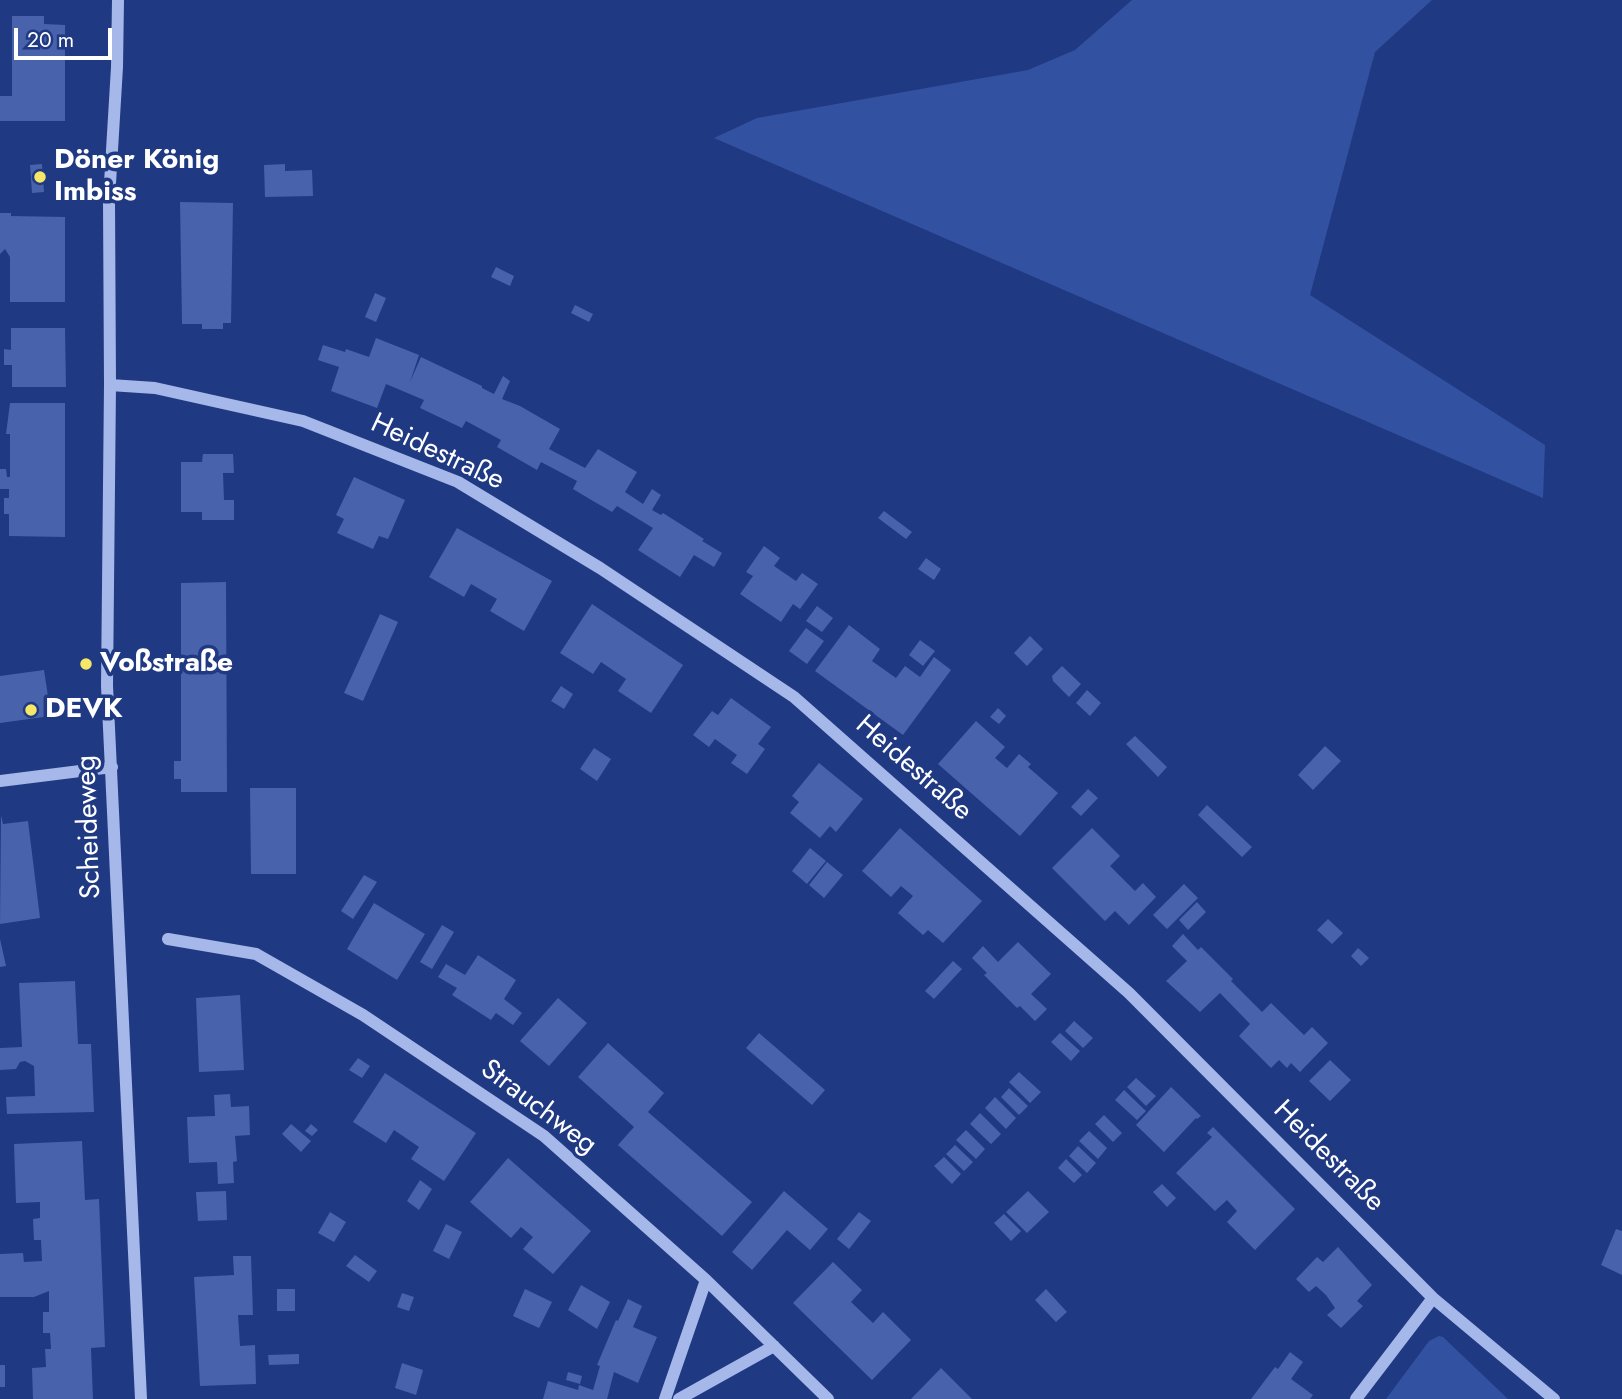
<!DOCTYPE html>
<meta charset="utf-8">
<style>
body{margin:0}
#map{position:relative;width:1622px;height:1399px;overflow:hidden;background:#203983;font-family:Jost,sans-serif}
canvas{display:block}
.scale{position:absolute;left:14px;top:28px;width:98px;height:32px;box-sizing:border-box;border:4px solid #fff;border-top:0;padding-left:9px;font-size:21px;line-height:24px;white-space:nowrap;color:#fff;-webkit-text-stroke:5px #203983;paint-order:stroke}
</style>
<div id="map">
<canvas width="1622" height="1399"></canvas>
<div class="scale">20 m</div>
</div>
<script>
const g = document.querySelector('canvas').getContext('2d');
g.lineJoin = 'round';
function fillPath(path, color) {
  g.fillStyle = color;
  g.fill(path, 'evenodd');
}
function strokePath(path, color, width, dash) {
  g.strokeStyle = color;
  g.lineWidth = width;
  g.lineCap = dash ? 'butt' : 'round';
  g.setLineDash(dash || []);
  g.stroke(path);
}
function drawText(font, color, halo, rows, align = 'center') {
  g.font = font + ' Jost,sans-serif';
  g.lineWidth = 7;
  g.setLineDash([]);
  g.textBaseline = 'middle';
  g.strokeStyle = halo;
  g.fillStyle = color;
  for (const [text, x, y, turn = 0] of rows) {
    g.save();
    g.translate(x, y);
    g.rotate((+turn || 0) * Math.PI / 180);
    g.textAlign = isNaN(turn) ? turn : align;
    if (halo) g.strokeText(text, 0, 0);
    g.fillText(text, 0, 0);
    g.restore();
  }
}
const green = new Path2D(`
 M 1132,0 L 1432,0 L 1375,52 L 1310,295 L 1545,445 L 1543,498 L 714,138 L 757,118 L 1028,70 L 1075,50 Z
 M 1439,1336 L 1443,1337 L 1508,1399 L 1386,1399 L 1429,1341 Z`);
const building = new Path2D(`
 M 12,16 L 44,16 L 44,24 L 65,25 L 65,121 L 0,121 L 0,96 L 12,96 Z
 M 42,164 L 44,192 L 32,193 L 30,165 Z
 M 285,164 L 285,171 L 312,170 L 313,196 L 265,197 L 264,165 Z
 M 180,202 L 233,203 L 231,323 L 223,323 L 223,329 L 202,329 L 202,324 L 182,324 Z
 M 0,213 L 11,213 L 11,216 L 65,217 L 65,302 L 10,302 L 10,257 L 5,249 L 0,254 Z
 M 496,267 L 514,276 L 510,286 L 491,277 Z
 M 375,293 L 386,298 L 376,322 L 365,317 Z
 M 575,305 L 593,314 L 589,322 L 571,313 Z
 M 11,328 L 65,328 L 66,387 L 12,387 L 12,365 L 4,365 L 4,349 L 11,350 Z
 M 376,338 L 419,355 L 410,382 L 421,357 L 482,386 L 482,388 L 494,394 L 503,376 L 510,381 L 502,399 L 520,406 L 560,429 L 549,449 L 585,468 L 598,449 L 637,472 L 625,492 L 643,504 L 652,489 L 661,495 L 652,510 L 661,515 L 663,513 L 704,539 L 702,541 L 722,553 L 714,567 L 694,555 L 680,577 L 638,550 L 653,528 L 617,506 L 612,512 L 593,501 L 573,489 L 577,481 L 541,462 L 537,470 L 497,447 L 501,440 L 466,421 L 462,428 L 420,408 L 424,400 L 386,384 L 377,408 L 331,391 L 339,367 L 318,360 L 323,345 L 345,352 L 346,349 L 369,357 Z
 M 10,403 L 65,403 L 65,537 L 9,536 L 9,514 L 4,514 L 4,498 L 9,498 L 9,489 L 0,489 L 0,469 L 6,469 L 7,477 L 10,477 L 10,434 L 6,434 Z
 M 203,454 L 233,454 L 234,473 L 223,473 L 224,500 L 234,500 L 234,520 L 202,520 L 202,512 L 181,512 L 181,462 L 202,462 Z
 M 354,477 L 405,500 L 388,539 L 379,536 L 373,549 L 337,533 L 344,519 L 336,515 Z
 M 884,511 L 912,532 L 906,539 L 878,518 Z
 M 457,528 L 552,581 L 524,631 L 490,611 L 497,599 L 471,584 L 464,597 L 429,577 Z
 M 764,546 L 780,558 L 774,566 L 796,581 L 802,573 L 818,584 L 800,609 L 793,604 L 781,622 L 740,594 L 753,576 L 746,572 Z
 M 926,558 L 941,569 L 934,580 L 918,569 Z
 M 226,582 L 227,792 L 181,792 L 181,779 L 174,779 L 174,761 L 181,761 L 181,583 Z
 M 592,604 L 683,665 L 651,713 L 618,691 L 626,679 L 601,662 L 593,674 L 560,653 Z
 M 817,606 L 833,618 L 822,632 L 806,621 Z
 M 380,614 L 398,622 L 363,701 L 344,693 Z
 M 849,625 L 880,649 L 872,661 L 896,678 L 905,666 L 920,677 L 934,657 L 951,670 L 903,735 L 815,671 Z
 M 806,628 L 824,641 L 807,664 L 789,651 Z
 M 1030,636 L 1043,649 L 1027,666 L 1014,653 Z
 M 920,640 L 935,651 L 923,666 L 909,655 Z
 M 1062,666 L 1081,684 L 1069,697 L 1053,681 L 1052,676 Z
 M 44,670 L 51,716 L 0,723 L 0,676 Z
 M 561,686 L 573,694 L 564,709 L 551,701 Z
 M 1087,690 L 1101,703 L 1090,716 L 1076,703 Z
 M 731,698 L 771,727 L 758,744 L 765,749 L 747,774 L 731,763 L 737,755 L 715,739 L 709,747 L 693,735 L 712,711 L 718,715 Z
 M 998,708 L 1006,716 L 999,724 L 990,717 Z
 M 976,721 L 1005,747 L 995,758 L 1007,768 L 1019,754 L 1031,764 L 1028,767 L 1058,793 L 1020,836 L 938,764 Z
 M 1135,736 L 1167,767 L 1158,777 L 1126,744 Z
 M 1325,746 L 1341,761 L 1313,790 L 1298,775 Z
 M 594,748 L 611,759 L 597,781 L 580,769 Z
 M 819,763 L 863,799 L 836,832 L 830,826 L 820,838 L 790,813 L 799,802 L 792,796 Z
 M 250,788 L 296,788 L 296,874 L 251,874 Z
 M 1088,789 L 1098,798 L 1081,816 L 1071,807 Z
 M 1207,805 L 1252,847 L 1242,857 L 1198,815 Z
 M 1,815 L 3,824 L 28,821 L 40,918 L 0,924 Z
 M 900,828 L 982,901 L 943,943 L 928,930 L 923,935 L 898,913 L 913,896 L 901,886 L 891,897 L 862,871 Z
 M 1092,828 L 1120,856 L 1110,866 L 1135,891 L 1143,883 L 1156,897 L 1129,925 L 1115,911 L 1105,921 L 1052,868 Z
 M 810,848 L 826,861 L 807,884 L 792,871 Z
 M 827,862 L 843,875 L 824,898 L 809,885 Z
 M 364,875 L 377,882 L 353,919 L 341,911 Z
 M 1184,884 L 1198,898 L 1167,929 L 1153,915 Z
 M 1197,902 L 1206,912 L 1188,930 L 1179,920 Z
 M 374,903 L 425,934 L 397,980 L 347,949 Z
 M 1328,919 L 1343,933 L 1332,944 L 1317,930 Z
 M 442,925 L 454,932 L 432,969 L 420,962 Z
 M 1183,934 L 1198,950 L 1201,947 L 1233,979 L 1231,981 L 1262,1012 L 1271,1003 L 1304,1035 L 1312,1027 L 1328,1043 L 1300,1072 L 1291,1063 L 1287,1068 L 1279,1060 L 1271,1068 L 1239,1036 L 1250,1024 L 1220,993 L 1200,1012 L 1166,981 L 1187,961 L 1172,946 Z
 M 0,939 L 6,966 L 0,967 Z
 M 1018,942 L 1051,974 L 1031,994 L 1047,1009 L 1035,1021 L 1020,1006 L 1017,1008 L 984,975 L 987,973 L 972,958 L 983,946 L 998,962 Z
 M 1358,948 L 1369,958 L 1361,966 L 1351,956 Z
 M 478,955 L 516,980 L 504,999 L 522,1013 L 513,1025 L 496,1013 L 491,1020 L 452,995 L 457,988 L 438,977 L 446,964 L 465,975 Z
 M 953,961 L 962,969 L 934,999 L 925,991 Z
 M 75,981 L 78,1044 L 91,1044 L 94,1112 L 7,1114 L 6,1097 L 35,1096 L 34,1066 L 25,1061 L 20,1062 L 16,1069 L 0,1070 L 0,1048 L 22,1047 L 19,983 Z
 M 240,995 L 244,1070 L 199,1072 L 196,998 Z
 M 558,998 L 587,1023 L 549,1066 L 520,1041 Z
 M 1074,1021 L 1093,1038 L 1083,1048 L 1065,1031 Z
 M 759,1033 L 825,1090 L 812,1105 L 746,1048 Z
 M 1060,1033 L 1080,1051 L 1071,1061 L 1051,1042 Z
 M 608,1043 L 664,1093 L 648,1112 L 752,1202 L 722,1236 L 618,1145 L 634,1127 L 578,1077 Z
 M 358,1058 L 370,1066 L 362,1078 L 349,1070 Z
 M 1330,1060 L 1351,1080 L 1330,1101 L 1309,1081 Z
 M 1019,1072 L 1041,1092 L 1030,1103 L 1009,1082 Z
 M 385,1073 L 476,1133 L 444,1181 L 411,1159 L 419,1147 L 394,1130 L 386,1143 L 353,1122 Z
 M 1136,1078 L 1156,1096 L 1146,1106 L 1127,1087 Z
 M 1171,1087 L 1201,1116 L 1197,1119 L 1196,1118 L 1164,1152 L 1136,1125 Z
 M 1009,1088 L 1028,1106 L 1019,1115 L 1001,1097 Z
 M 1124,1090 L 1146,1111 L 1137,1120 L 1115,1100 Z
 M 230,1094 L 231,1107 L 249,1106 L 250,1135 L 235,1136 L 237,1161 L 233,1162 L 234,1183 L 218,1184 L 217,1162 L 189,1163 L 187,1117 L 215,1116 L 214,1095 Z
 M 995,1097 L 1016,1118 L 1006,1129 L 985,1108 Z
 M 980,1113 L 1001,1134 L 991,1144 L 970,1124 Z
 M 1104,1115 L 1122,1133 L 1113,1142 L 1095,1124 Z
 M 291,1124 L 311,1141 L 301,1152 L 282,1134 Z
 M 311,1124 L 318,1130 L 312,1136 L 305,1131 Z
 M 1213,1127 L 1295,1209 L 1255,1250 L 1227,1222 L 1237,1211 L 1227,1200 L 1215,1211 L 1176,1173 L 1212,1137 L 1207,1133 Z
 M 966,1130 L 985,1149 L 976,1159 L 956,1140 Z
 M 1089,1131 L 1107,1148 L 1098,1159 L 1079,1141 Z
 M 82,1141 L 85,1200 L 99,1199 L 105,1347 L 91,1348 L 93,1399 L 33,1399 L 32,1368 L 46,1367 L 45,1349 L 51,1349 L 50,1333 L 43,1333 L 43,1312 L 49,1312 L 49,1291 L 34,1297 L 0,1297 L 0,1254 L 23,1253 L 24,1262 L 42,1261 L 41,1240 L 34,1240 L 33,1219 L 40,1218 L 40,1202 L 16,1203 L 14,1144 Z
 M 955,1145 L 973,1162 L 964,1171 L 946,1154 Z
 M 1078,1146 L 1096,1163 L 1087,1173 L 1069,1156 Z
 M 944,1157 L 961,1174 L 952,1184 L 934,1166 Z
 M 508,1158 L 591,1231 L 553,1274 L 523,1249 L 533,1237 L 521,1227 L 511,1238 L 470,1202 Z
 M 1066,1159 L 1082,1175 L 1074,1183 L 1058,1168 Z
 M 420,1180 L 432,1189 L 419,1210 L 407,1201 Z
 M 1162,1184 L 1176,1198 L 1167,1207 L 1153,1192 Z
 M 226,1191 L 227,1220 L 198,1221 L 196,1192 Z
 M 784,1191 L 828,1229 L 810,1250 L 787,1230 L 752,1270 L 732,1252 Z
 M 1028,1191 L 1049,1212 L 1027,1233 L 1006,1212 Z
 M 330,1212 L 346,1222 L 334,1242 L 318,1233 Z
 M 859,1212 L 871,1221 L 849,1249 L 837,1239 Z
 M 1004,1214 L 1021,1231 L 1011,1241 L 994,1223 Z
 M 446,1224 L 462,1232 L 449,1259 L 433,1251 Z
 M 1616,1229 L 1622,1231 L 1622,1275 L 1601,1265 Z
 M 1338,1247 L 1372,1285 L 1357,1301 L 1363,1306 L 1341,1328 L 1327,1315 L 1335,1308 L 1326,1295 L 1316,1286 L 1309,1292 L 1296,1279 L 1317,1257 L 1323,1262 Z
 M 355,1255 L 377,1271 L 369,1282 L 346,1266 Z
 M 233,1256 L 251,1256 L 253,1315 L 238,1315 L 240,1346 L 255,1345 L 256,1384 L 200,1386 L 194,1277 L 234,1275 Z
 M 833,1262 L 862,1290 L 851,1302 L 873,1323 L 883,1312 L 911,1340 L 872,1380 L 793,1303 Z
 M 581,1285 L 610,1302 L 597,1329 L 568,1310 Z
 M 277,1289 L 295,1289 L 295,1311 L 277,1311 Z
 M 525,1289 L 552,1302 L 539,1328 L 513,1316 Z
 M 1046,1289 L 1067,1312 L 1056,1322 L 1035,1300 Z
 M 402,1293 L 414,1297 L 409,1311 L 397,1307 Z
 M 628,1299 L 642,1306 L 633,1327 L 657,1337 L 638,1383 L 614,1372 L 607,1399 L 543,1399 L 548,1381 L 578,1390 L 579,1385 L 593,1390 L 600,1366 L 597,1365 L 616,1320 L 618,1321 Z
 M 1290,1352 L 1303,1362 L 1291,1379 L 1313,1395 L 1310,1399 L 1251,1399 L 1275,1367 L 1278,1369 Z
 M 299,1354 L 299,1364 L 269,1365 L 268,1355 Z
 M 402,1363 L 423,1370 L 416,1395 L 395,1388 Z
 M 0,1365 L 5,1365 L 5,1387 L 0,1387 Z
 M 941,1368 L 972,1399 L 911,1399 Z
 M 568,1372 L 582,1376 L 580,1384 L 566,1380 Z`);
const minor = new Path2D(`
 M 118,0 L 117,67 L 109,200 L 110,385 L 107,686 L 141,1399
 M 110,385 L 155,388 L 303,421 L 458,482 L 600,568 L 794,697 L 1129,993 L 1433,1298 L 1554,1399
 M 0,781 L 112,767
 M 168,939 L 256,954 L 363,1015 L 544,1136 L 706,1280 L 828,1399
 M 665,1399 L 706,1280
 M 679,1399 L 774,1346
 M 1356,1399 L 1433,1298`);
const markers = [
 [40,177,7,"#f7e767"],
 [86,664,7,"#f7e767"],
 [31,710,7,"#f7e767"]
];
const poiNames = [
 ["Döner König",54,161],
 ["Imbiss",54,193],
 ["Voßstraße",100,664],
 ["DEVK",45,710]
];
const streetNames = [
 ["Heidestraße",437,453,25],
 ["Heidestraße",913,769,41],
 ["Scheideweg",90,827,-92],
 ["Strauchweg",538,1108,37],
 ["Heidestraße",1328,1157,45]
];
fillPath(green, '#3351a1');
fillPath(building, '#4862ab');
strokePath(minor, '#a6b8e9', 12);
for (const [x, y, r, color] of markers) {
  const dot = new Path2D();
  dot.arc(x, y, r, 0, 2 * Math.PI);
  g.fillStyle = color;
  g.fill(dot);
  strokePath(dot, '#203983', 2.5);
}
drawText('bold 28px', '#fff', '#203983', poiNames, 'left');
drawText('28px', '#fff', '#203983', streetNames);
</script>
